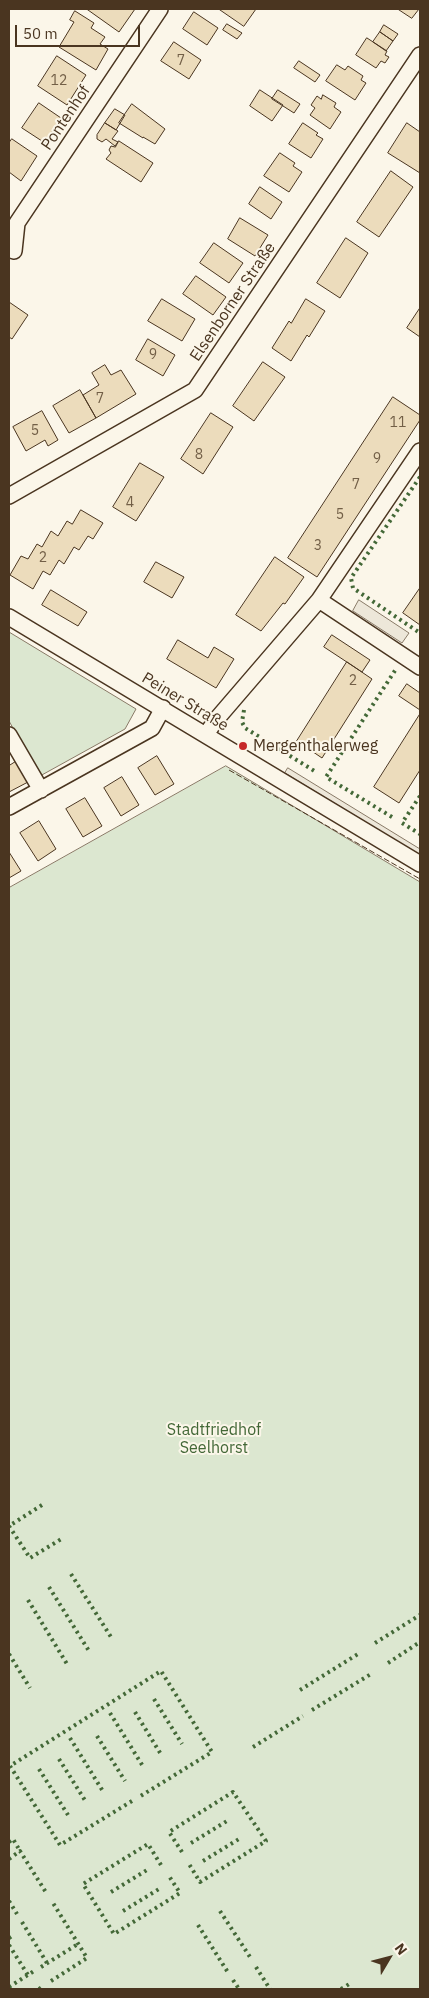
<!DOCTYPE html>
<meta charset="utf-8">
<style>
body{margin:0}
#map{position:relative;width:429px;height:1998px;overflow:hidden;background:#fbf6e9;font-family:"IBM Plex Sans",sans-serif}
canvas{display:block}
.frame{position:absolute;inset:0;border:10px solid #4a3520;pointer-events:none}
.north{position:absolute;left:364px;top:1933px;width:50px;height:50px;-webkit-text-stroke:4px #fbf6e9;paint-order:stroke;rotate:53deg;font-size:14px;font-weight:700;line-height:20px;text-align:center;color:#4a3520}
.north::after{content:'';display:block;margin:auto;width:18px;height:22px;background:#4a3520;clip-path:polygon(50% 0,100% 100%,50% 72%,0 100%)}
.scale{position:absolute;left:15px;top:25px;width:125px;height:22px;box-sizing:border-box;border:2px solid #4a3520;border-top:0;padding-left:6px;font-size:15px;line-height:18px;white-space:nowrap;color:#4a3520;-webkit-text-stroke:4px #fbf6e9;paint-order:stroke}
</style>
<div id="map">
<canvas width="429" height="1998"></canvas>
<div class="frame"></div>
<div class="north">N</div>
<div class="scale">50 m</div>
</div>
<script>
const g = document.querySelector('canvas').getContext('2d');
g.lineJoin = 'round';
function fillPath(path, color) {
  g.fillStyle = color;
  g.fill(path, 'evenodd');
}
function strokePath(path, color, width, dash) {
  g.strokeStyle = color;
  g.lineWidth = width;
  g.lineCap = dash ? 'butt' : 'round';
  g.setLineDash(dash || []);
  g.stroke(path);
}
function drawText(font, color, halo, rows, align = 'center') {
  g.font = font + ' "IBM Plex Sans",sans-serif';
  g.lineWidth = 4;
  g.setLineDash([]);
  g.textBaseline = 'middle';
  g.strokeStyle = halo;
  g.fillStyle = color;
  for (const [text, x, y, turn = 0] of rows) {
    g.save();
    g.translate(x, y);
    g.rotate((+turn || 0) * Math.PI / 180);
    g.textAlign = isNaN(turn) ? turn : align;
    if (halo) g.strokeText(text, 0, 0);
    g.fillText(text, 0, 0);
    g.restore();
  }
}
const green = new Path2D(`
 M 9,632 L 136,709 L 125,729 L 40,776 L 9,721 Z
 M 226,766 L 420,882 L 420,1989 L 9,1989 L 9,888 Z`);
const parking = new Path2D(`
 M 359,600 L 409,633 L 402,643 L 353,611 Z
 M 288,768 L 420,849 L 420,855 L 285,773 Z`);
const building = new Path2D(`
 M 89,9 L 135,9 L 119,32 L 88,10 Z
 M 219,9 L 256,9 L 244,26 Z
 M 398,9 L 419,9 L 412,18 Z
 M 75,11 L 94,23 L 91,28 L 105,37 L 100,44 L 108,49 L 96,70 L 59,47 L 74,22 L 70,20 Z
 M 194,12 L 218,28 L 207,45 L 183,29 Z
 M 227,24 L 242,33 L 237,39 L 223,30 Z
 M 384,25 L 398,34 L 393,41 L 380,32 Z
 M 380,32 L 393,41 L 386,51 L 373,42 Z
 M 367,38 L 387,51 L 385,55 L 389,57 L 385,63 L 381,61 L 376,68 L 356,55 Z
 M 174,42 L 201,60 L 189,79 L 161,61 Z
 M 57,56 L 86,75 L 67,105 L 38,86 Z
 M 299,61 L 320,75 L 315,82 L 294,68 Z
 M 337,65 L 345,70 L 348,66 L 363,76 L 361,80 L 366,83 L 355,100 L 326,81 Z
 M 260,90 L 283,105 L 272,121 L 250,106 Z
 M 278,90 L 300,104 L 294,113 L 272,99 Z
 M 323,95 L 336,103 L 334,107 L 341,112 L 330,129 L 310,115 L 315,108 L 311,105 L 317,96 L 321,99 Z
 M 39,103 L 61,118 L 45,143 L 22,128 Z
 M 132,104 L 165,129 L 155,144 L 143,137 L 143,138 L 119,123 Z
 M 115,109 L 125,115 L 116,130 L 105,123 Z
 M 105,123 L 118,131 L 112,139 L 118,142 L 115,146 L 106,139 L 102,142 L 97,139 L 97,135 Z
 M 303,123 L 318,133 L 316,135 L 323,139 L 311,158 L 289,144 Z
 M 407,123 L 420,132 L 420,173 L 388,153 Z
 M 12,139 L 37,156 L 21,181 L 9,172 L 9,143 Z
 M 119,141 L 153,163 L 141,182 L 106,159 L 111,153 L 109,150 L 111,146 L 115,147 Z
 M 280,153 L 295,163 L 293,166 L 302,172 L 289,192 L 264,176 Z
 M 391,171 L 413,187 L 379,237 L 357,222 Z
 M 260,187 L 282,202 L 271,219 L 249,204 Z
 M 240,218 L 268,235 L 255,256 L 228,239 Z
 M 346,238 L 368,253 L 340,298 L 317,283 Z
 M 214,243 L 243,263 L 229,283 L 200,263 Z
 M 196,276 L 226,297 L 213,315 L 183,294 Z
 M 162,299 L 195,319 L 182,341 L 148,321 Z
 M 306,299 L 325,311 L 309,337 L 307,335 L 291,361 L 272,348 L 289,321 L 291,323 Z
 M 9,302 L 28,315 L 12,339 L 9,337 Z
 M 420,308 L 420,337 L 407,328 Z
 M 148,339 L 175,355 L 163,376 L 136,360 Z
 M 263,362 L 285,377 L 254,421 L 233,406 Z
 M 105,365 L 111,375 L 121,370 L 136,394 L 96,418 L 83,395 L 99,385 L 92,373 Z
 M 80,390 L 96,418 L 69,433 L 53,406 Z
 M 393,397 L 420,415 L 420,420 L 317,577 L 288,558 Z
 M 42,411 L 58,440 L 48,446 L 45,440 L 26,451 L 13,427 Z
 M 211,413 L 233,427 L 203,474 L 181,459 Z
 M 140,463 L 164,477 L 136,521 L 113,507 Z
 M 81,510 L 103,523 L 93,539 L 88,536 L 79,550 L 74,547 L 64,564 L 59,560 L 50,575 L 43,571 L 33,589 L 10,575 L 21,556 L 28,559 L 37,544 L 42,547 L 51,531 L 58,536 L 67,521 L 72,524 Z
 M 275,557 L 304,577 L 285,604 L 283,603 L 261,631 L 236,615 Z
 M 156,562 L 184,577 L 172,598 L 144,582 Z
 M 420,588 L 420,625 L 403,613 Z
 M 51,590 L 87,612 L 78,626 L 42,605 Z
 M 332,635 L 370,660 L 362,672 L 324,647 Z
 M 178,640 L 208,658 L 214,647 L 234,659 L 216,688 L 167,659 Z
 M 347,662 L 372,679 L 322,758 L 297,741 Z
 M 407,684 L 420,693 L 420,710 L 399,696 Z
 M 420,714 L 420,770 L 399,803 L 374,787 Z
 M 157,756 L 174,784 L 155,795 L 138,768 Z
 M 17,761 L 28,782 L 9,792 L 9,766 Z
 M 122,777 L 139,805 L 121,816 L 104,788 Z
 M 85,798 L 102,826 L 83,837 L 66,809 Z
 M 39,821 L 56,849 L 38,861 L 20,833 Z
 M 9,852 L 21,871 L 9,878 Z`);
const minor = new Path2D(`
 M 14,251 L 17,223 L 160,9
 M 9,496 L 195,390 L 420,55
 M 319,600 L 420,667
 M 9,617 L 420,864
 M 9,735 L 41,790
 M 206,735 L 215,721 L 319,600 L 420,451
 M 9,807 L 152,728 L 163,708`);
const hedge = new Path2D(`
 M 420,477 L 351,578 L 353,588 L 420,633
 M 244,710 L 242,722 L 245,728 L 316,772
 M 420,796 L 402,823 L 420,834
 M 392,817 L 326,777 L 396,669
 M 42,1505 L 9,1526 L 30,1558 L 63,1538
 M 71,1574 L 111,1637
 M 49,1587 L 89,1651
 M 28,1600 L 67,1664
 M 375,1643 L 420,1615
 M 9,1654 L 30,1688
 M 388,1663 L 420,1642
 M 300,1690 L 358,1654
 M 154,1699 L 182,1744
 M 312,1710 L 371,1674
 M 135,1712 L 162,1756
 M 110,1713 L 144,1768
 M 97,1736 L 125,1781
 M 70,1738 L 104,1793
 M 253,1747 L 303,1716
 M 59,1759 L 86,1802
 M 39,1769 L 68,1815
 M 132,1801 L 60,1845 L 10,1766 L 161,1671 L 212,1752 L 139,1797
 M 9,1842 L 13,1839 L 20,1851
 M 191,1843 L 227,1821
 M 182,1852 L 169,1832 L 233,1792 L 266,1841 L 200,1882 L 189,1864
 M 9,1859 L 20,1851 L 47,1894
 M 203,1861 L 239,1839
 M 161,1865 L 148,1844 L 83,1884 L 114,1934 L 180,1893 L 169,1876
 M 111,1892 L 147,1870
 M 9,1901 L 17,1914
 M 123,1911 L 159,1889
 M 220,1911 L 252,1960
 M 22,1922 L 47,1963
 M 198,1925 L 229,1974
 M 9,1938 L 12,1936
 M 9,1945 L 28,1975
 M 41,1967 L 78,1944
 M 256,1967 L 270,1989
 M 233,1980 L 239,1989
 M 51,1981 L 87,1958 L 53,1903
 M 9,1987 L 34,1971
 M 39,1989 L 43,1986
 M 341,1989 L 351,1983`);
const fence = new Path2D(`
 M 229,770 L 420,879`);
const markers = [
 [243,746,5,"#c62828"]
];
const numberNames = [
 ["7",181,61],
 ["12",59,81],
 ["9",153,355],
 ["7",100,399],
 ["11",398,423],
 ["5",35,431],
 ["8",199,455],
 ["9",377,459],
 ["7",356,485],
 ["4",130,503],
 ["5",340,515],
 ["3",318,546],
 ["2",43,558],
 ["2",353,681]
];
const streetNames = [
 ["Pontenhof",66,118,-56],
 ["Elsenborner Straße",233,302,-56],
 ["Peiner Straße",185,702,31]
];
const poiNames = [
 ["Mergenthalerweg",253,746]
];
const parkNames = [
 ["Stadtfriedhof",214,1430],
 ["Seelhorst",214,1448]
];
fillPath(green, '#dce7d0');
strokePath(green, '#887966', 1);
fillPath(parking, '#ede7d9');
strokePath(parking, '#887966', 1);
fillPath(building, '#ecdcbc');
strokePath(building, '#4a3520', 1);
strokePath(minor, '#4a3520', 18);
strokePath(minor, '#fbf6e9', 15);
strokePath(hedge, '#436837', 4, [2.5, 4]);
strokePath(fence, '#4a3520', 1, [6, 2.5]);
for (const [x, y, r, color] of markers) {
  const dot = new Path2D();
  dot.arc(x, y, r, 0, 2 * Math.PI);
  g.fillStyle = color;
  g.fill(dot);
  strokePath(dot, '#fbf6e9', 2);
}
drawText('14px', '#725f47', null, numberNames);
drawText('16px', '#4a3520', '#fbf6e9', streetNames);
drawText('16px', '#4a3520', '#fbf6e9', poiNames, 'left');
drawText('16px', '#436837', '#fbf6e9', parkNames);
</script>
